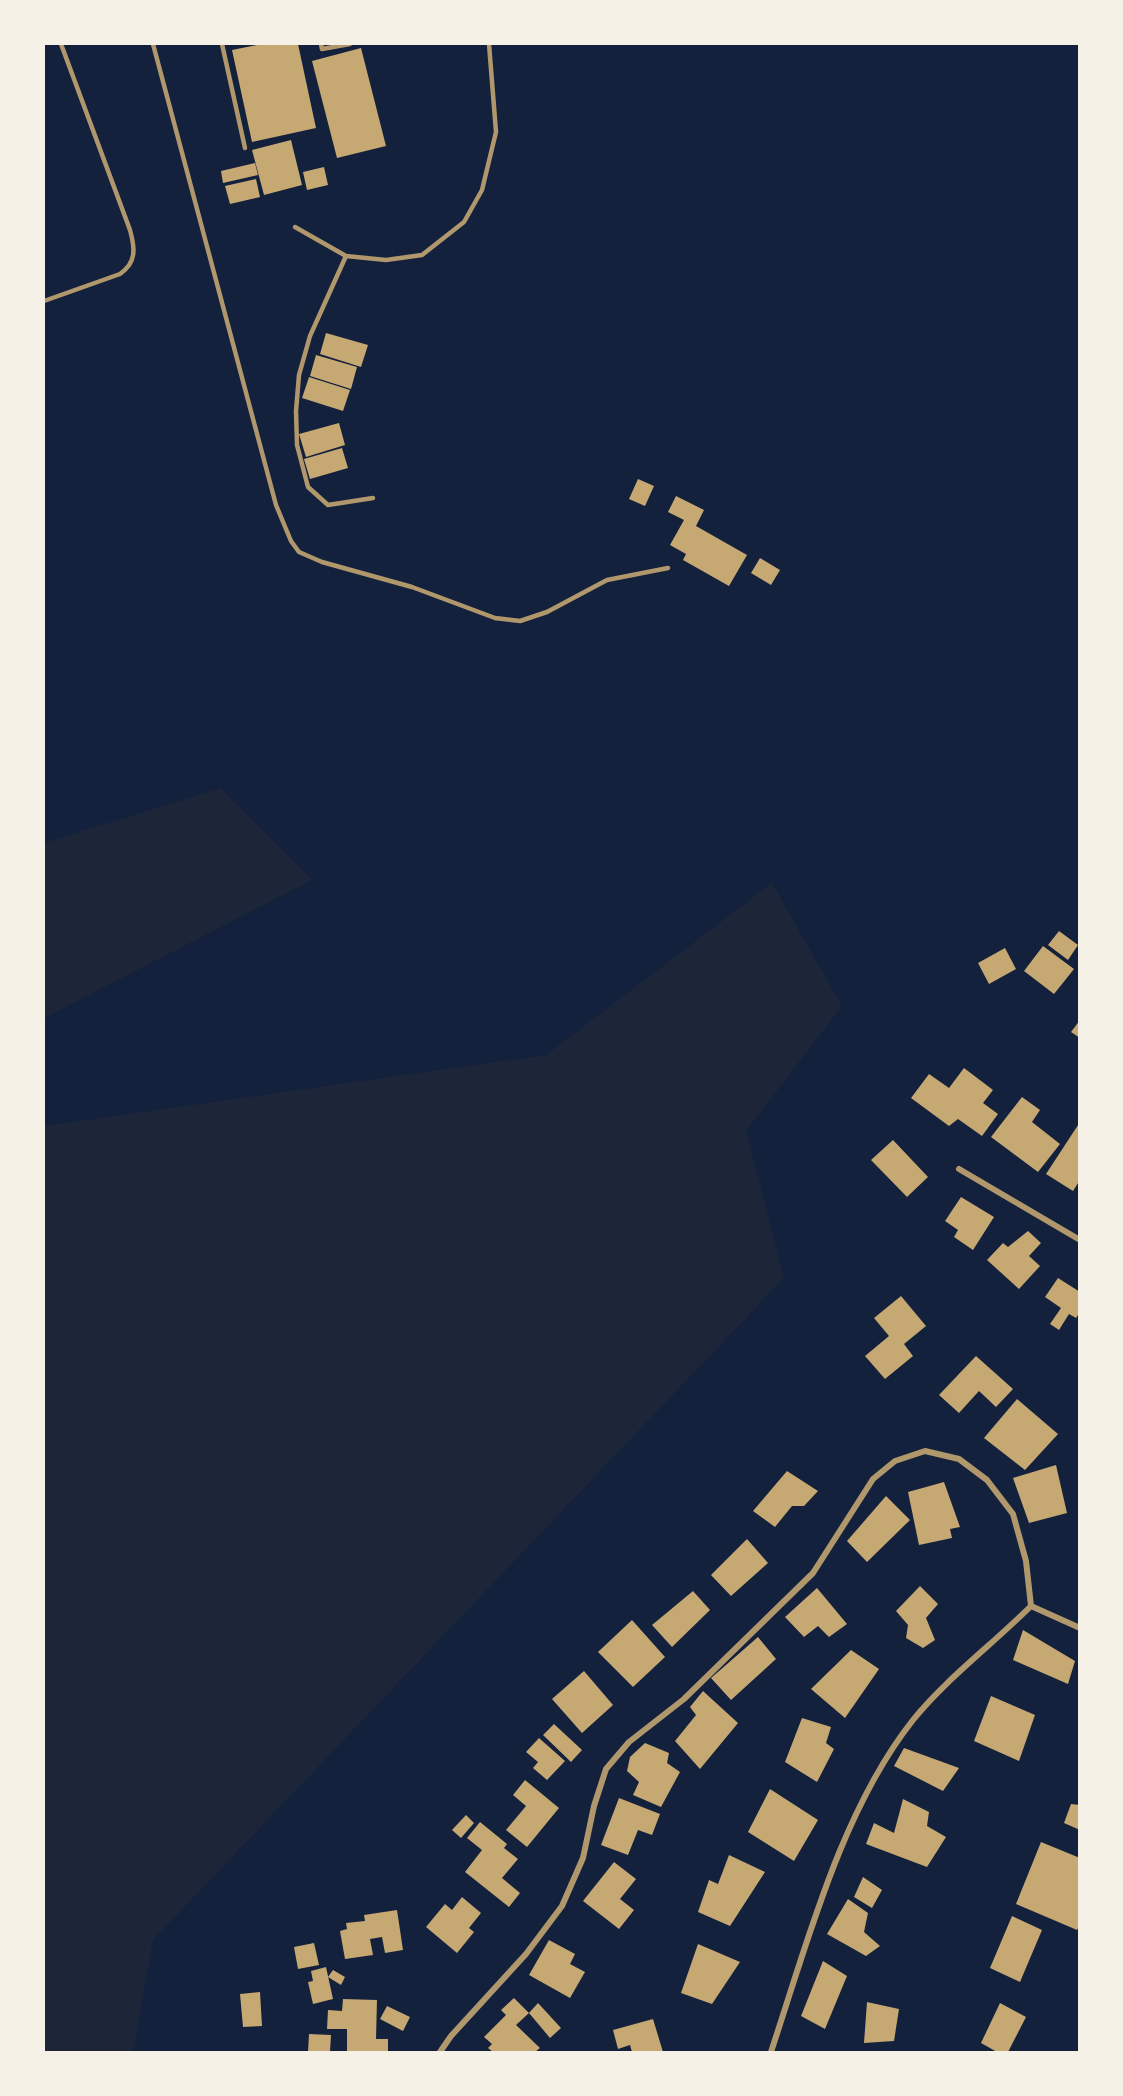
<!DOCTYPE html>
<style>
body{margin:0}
#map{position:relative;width:1123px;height:2096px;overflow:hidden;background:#14213d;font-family:Overpass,sans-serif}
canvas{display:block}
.frame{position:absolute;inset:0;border:45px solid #f6f1e7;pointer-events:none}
</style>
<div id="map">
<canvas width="1123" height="2096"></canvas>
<div class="frame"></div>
</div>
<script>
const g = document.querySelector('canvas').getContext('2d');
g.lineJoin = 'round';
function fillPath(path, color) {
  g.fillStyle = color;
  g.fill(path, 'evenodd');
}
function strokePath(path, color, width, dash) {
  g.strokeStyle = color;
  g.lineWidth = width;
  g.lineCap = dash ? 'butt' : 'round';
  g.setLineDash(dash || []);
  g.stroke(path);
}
const green = new Path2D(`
 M 221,788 L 312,880 L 44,1018 L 44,843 Z
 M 772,883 L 842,1006 L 746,1131 L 784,1278 L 153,1940 L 133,2052 L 44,2052 L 44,1126 L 546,1055 Z`);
const building = new Path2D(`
 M 262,44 L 298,44 L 316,128 L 252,142 L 232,50 Z
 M 361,48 L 386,146 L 337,158 L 312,61 Z
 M 291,140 L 302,185 L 264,195 L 252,150 Z
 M 255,163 L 258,175 L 223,183 L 221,171 Z
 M 324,167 L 328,185 L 307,190 L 303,172 Z
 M 256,179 L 260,197 L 230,204 L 225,186 Z
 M 326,333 L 368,345 L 361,367 L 320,354 Z
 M 316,355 L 357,367 L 351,389 L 310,376 Z
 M 309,377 L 350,390 L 343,411 L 302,398 Z
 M 339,423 L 345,445 L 306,457 L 299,434 Z
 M 342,448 L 348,468 L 310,479 L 304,459 Z
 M 638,479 L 654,486 L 645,506 L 629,499 Z
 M 676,496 L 704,510 L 696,526 L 747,555 L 729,586 L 683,560 L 686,554 L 670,545 L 684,520 L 668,512 Z
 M 760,558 L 780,570 L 771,585 L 751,573 Z
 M 1059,931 L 1078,945 L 1068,960 L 1048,945 Z
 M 1043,946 L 1074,969 L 1054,994 L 1024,971 Z
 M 1005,948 L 1016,969 L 989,984 L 978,963 Z
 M 1080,1020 L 1080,1038 L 1071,1032 Z
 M 964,1068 L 993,1090 L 983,1103 L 998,1114 L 982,1136 L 958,1119 L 949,1126 L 911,1098 L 929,1074 L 949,1088 Z
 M 1022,1097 L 1040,1110 L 1032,1122 L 1060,1144 L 1038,1172 L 991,1137 Z
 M 1080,1122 L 1080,1180 L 1073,1191 L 1046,1174 Z
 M 893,1140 L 928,1177 L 907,1197 L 871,1160 Z
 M 961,1197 L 994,1217 L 973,1250 L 954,1237 L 958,1230 L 945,1221 Z
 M 1028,1231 L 1041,1243 L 1029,1256 L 1040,1266 L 1019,1289 L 987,1260 L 1003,1243 L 1008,1247 Z
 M 1058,1278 L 1080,1292 L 1080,1312 L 1076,1318 L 1069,1314 L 1059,1330 L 1050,1324 L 1061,1308 L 1045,1297 Z
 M 901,1296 L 926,1326 L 904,1344 L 913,1356 L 885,1379 L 865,1356 L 889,1336 L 874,1318 Z
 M 976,1356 L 1013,1389 L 996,1407 L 979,1391 L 959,1413 L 939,1395 Z
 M 1017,1399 L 1058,1434 L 1025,1470 L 984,1438 Z
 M 1056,1465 L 1067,1513 L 1029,1523 L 1013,1478 Z
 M 787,1471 L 818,1491 L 804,1506 L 792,1506 L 775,1527 L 753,1511 Z
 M 944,1482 L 960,1527 L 950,1529 L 952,1538 L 919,1545 L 908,1492 Z
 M 886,1496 L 910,1520 L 867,1562 L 847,1541 Z
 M 747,1539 L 768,1563 L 731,1596 L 711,1575 Z
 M 920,1586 L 938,1604 L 926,1618 L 935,1640 L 923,1648 L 906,1638 L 908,1625 L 896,1611 Z
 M 817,1588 L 847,1624 L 829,1637 L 818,1626 L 804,1637 L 785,1617 Z
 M 693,1591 L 710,1610 L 672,1647 L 652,1625 Z
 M 632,1620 L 665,1657 L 633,1687 L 598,1652 Z
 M 1023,1630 L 1075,1661 L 1068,1684 L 1013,1660 Z
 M 758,1637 L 776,1659 L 731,1700 L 711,1678 Z
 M 851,1650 L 879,1669 L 845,1718 L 811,1689 Z
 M 584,1671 L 613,1705 L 582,1733 L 552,1699 Z
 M 703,1691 L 738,1723 L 700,1769 L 675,1741 L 696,1715 L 690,1707 Z
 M 991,1696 L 1035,1715 L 1019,1761 L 974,1741 Z
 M 802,1718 L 831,1727 L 826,1743 L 834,1749 L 817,1782 L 785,1762 Z
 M 554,1724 L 582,1750 L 571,1762 L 543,1735 Z
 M 539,1738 L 565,1761 L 547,1780 L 533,1768 L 538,1762 L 526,1752 Z
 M 645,1743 L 669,1753 L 667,1763 L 680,1772 L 661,1807 L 633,1795 L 639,1782 L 627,1771 L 630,1757 Z
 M 904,1748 L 959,1768 L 943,1791 L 894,1766 Z
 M 525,1780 L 559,1808 L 527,1847 L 506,1830 L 526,1806 L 513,1795 Z
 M 770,1789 L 818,1820 L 794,1861 L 748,1832 Z
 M 619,1798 L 660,1814 L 652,1835 L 638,1830 L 628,1855 L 601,1845 Z
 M 903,1799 L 929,1812 L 927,1826 L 946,1837 L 927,1867 L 866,1844 L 874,1823 L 894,1833 Z
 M 1071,1804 L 1080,1805 L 1080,1830 L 1064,1823 Z
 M 466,1815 L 474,1823 L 461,1838 L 452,1830 Z
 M 480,1822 L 507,1844 L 504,1848 L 518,1859 L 502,1878 L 520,1893 L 509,1907 L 465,1872 L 482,1850 L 467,1838 Z
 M 1041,1842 L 1080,1858 L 1080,1924 L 1077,1930 L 1016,1904 Z
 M 729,1855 L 765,1872 L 730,1926 L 698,1912 L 709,1880 L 718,1884 Z
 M 614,1862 L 636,1879 L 620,1899 L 634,1910 L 619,1929 L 583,1901 Z
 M 863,1877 L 882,1890 L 872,1908 L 854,1897 Z
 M 462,1897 L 481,1913 L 469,1928 L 474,1932 L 457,1953 L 426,1927 L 445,1904 L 452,1910 Z
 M 848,1899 L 868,1913 L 864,1932 L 880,1946 L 866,1956 L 827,1934 Z
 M 397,1910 L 403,1950 L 385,1953 L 382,1937 L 370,1939 L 373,1955 L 345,1959 L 340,1931 L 347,1929 L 346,1923 L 365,1921 L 364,1915 Z
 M 1012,1916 L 1042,1930 L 1020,1982 L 990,1968 Z
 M 549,1940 L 575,1954 L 570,1964 L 585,1972 L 570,1998 L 529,1975 Z
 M 314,1943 L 319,1965 L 298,1969 L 294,1947 Z
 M 698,1944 L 740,1962 L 712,2004 L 681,1993 Z
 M 823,1961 L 847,1976 L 825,2029 L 801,2016 Z
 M 326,1967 L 333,1999 L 313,2004 L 308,1982 L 313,1981 L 311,1971 Z
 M 333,1970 L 345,1977 L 341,1985 L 328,1977 Z
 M 260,1992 L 262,2026 L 243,2027 L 240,1994 Z
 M 514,1998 L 529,2013 L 516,2025 L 540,2048 L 535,2052 L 493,2052 L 488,2048 L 492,2044 L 484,2037 L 506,2015 L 501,2010 Z
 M 343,1999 L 377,2000 L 376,2039 L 388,2039 L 388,2052 L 347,2052 L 347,2029 L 327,2029 L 328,2010 L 342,2011 Z
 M 867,2002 L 899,2009 L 894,2041 L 864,2043 Z
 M 538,2003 L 561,2028 L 550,2038 L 529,2013 Z
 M 1000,2003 L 1026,2017 L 1008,2052 L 997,2052 L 981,2043 Z
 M 387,2006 L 410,2017 L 403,2031 L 380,2019 Z
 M 653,2019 L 663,2052 L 632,2052 L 630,2045 L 618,2049 L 613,2030 Z
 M 309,2034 L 331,2035 L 330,2052 L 308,2052 Z`);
const service = new Path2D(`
 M 153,44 L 276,505 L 291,541 L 299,552 L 322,562 L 412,587 L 495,618 L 520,621 L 547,612 L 607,580 L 668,568
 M 222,44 L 245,148
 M 321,44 L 322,49 L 350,44
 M 295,227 L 346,256 L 386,260 L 422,255 L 464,222 L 482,190 L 496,132 L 489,44
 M 346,256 L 310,336 L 299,375 L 296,411 L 297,445 L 308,487 L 328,505 L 373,498
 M 44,301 L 120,274 C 137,262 135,248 130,230 L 61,44`);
const minor = new Path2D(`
 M 959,1169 L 1080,1240
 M 440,2052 L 451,2036 L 526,1954 L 562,1906 L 583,1858 L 594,1806 L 606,1769 L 629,1742 L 684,1699 L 813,1573 L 873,1479 L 895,1461 L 925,1451 L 959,1459 L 987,1480 L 1013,1514 L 1026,1561 L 1031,1606 L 1080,1628
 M 771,2052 C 807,1944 841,1811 913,1720 C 945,1680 994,1643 1031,1606`);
fillPath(green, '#1d2539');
fillPath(building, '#c6a872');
strokePath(service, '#b1986c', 4.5);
strokePath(minor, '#b1986c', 6);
</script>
